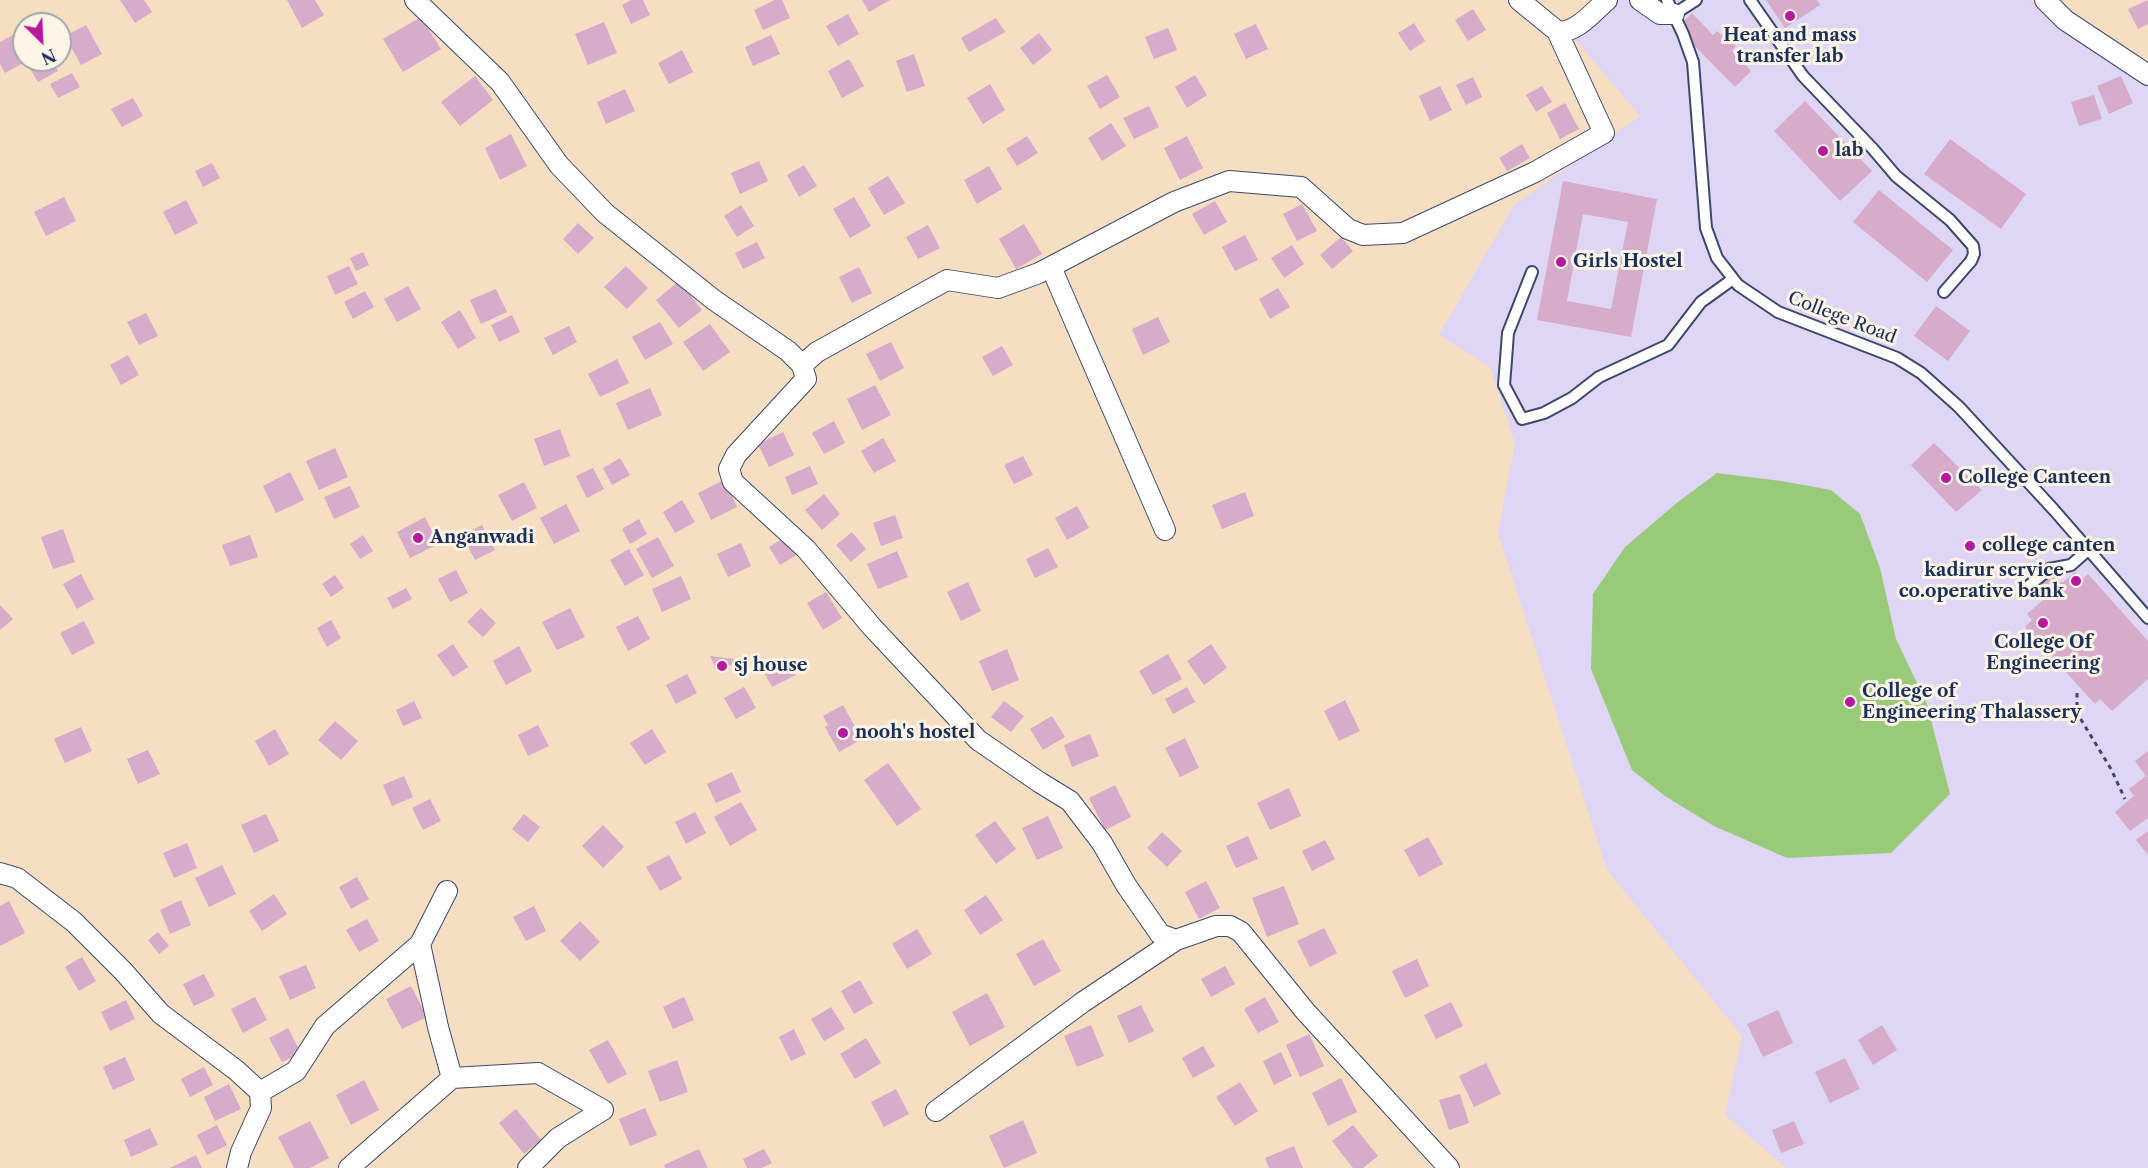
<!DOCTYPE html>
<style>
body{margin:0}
#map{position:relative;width:2148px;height:1168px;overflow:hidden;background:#f5dec2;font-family:"Libre Caslon Text",serif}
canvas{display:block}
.north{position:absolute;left:12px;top:12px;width:60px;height:60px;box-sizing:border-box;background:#fcf5e5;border:2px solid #a2a6af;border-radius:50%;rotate:156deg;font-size:16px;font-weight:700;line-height:24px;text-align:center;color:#1b2f5e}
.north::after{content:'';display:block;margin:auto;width:21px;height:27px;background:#b5179e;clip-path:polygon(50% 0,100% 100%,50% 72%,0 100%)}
</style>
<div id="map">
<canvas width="2148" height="1168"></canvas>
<div class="north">N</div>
</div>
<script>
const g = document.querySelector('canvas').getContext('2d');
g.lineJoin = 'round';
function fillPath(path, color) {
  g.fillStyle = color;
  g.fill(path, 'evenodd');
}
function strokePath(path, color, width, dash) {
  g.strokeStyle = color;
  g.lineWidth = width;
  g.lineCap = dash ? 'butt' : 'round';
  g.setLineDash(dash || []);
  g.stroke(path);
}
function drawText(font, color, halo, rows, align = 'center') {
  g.font = font + ' "Libre Caslon Text",serif';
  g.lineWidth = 6;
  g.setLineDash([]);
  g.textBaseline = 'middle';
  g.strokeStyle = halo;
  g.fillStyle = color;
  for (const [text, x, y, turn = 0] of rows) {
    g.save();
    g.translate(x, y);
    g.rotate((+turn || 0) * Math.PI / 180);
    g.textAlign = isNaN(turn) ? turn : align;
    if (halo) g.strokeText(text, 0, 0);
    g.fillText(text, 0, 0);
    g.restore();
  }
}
const built = new Path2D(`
 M 1615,0 L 2030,0 L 2061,30 L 2148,86 L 2148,1168 L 1786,1168 L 1725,1115 L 1742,1036 L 1607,870 L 1498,533 L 1515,443 L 1490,367 L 1439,335 L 1514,205 L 1640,116 L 1575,39 Z`);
const green = new Path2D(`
 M 1717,473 L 1781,481 L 1831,490 L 1860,514 L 1880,568 L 1896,639 L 1927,704 L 1950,794 L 1891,853 L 1787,858 L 1714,826 L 1665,796 L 1632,770 L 1591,669 L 1593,594 L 1625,547 L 1678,502 Z`);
const building = new Path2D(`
 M 120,0 L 144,0 L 152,12 L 135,23 Z
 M 287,0 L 315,0 L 324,15 L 302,28 Z
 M 631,0 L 643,0 L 650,15 L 631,24 L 622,5 Z
 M 775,0 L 782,0 L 790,18 L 763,30 L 754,10 Z
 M 862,0 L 890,0 L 869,12 Z
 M 1766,0 L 1817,0 L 1820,5 L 1785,28 Z
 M 2148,0 L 2148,24 L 2138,29 L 2128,9 Z
 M 1473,9 L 1486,30 L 1468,41 L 1455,20 Z
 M 1692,13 L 1713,35 L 1717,31 L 1736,46 L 1732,51 L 1751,71 L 1735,87 L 1690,41 L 1690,35 L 1682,23 Z
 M 848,14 L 859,34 L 838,46 L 826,26 Z
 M 421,17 L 441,49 L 403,72 L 383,39 Z
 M 996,18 L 1005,32 L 969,52 L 961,38 Z
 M 604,22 L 617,53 L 588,65 L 575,34 Z
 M 1414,23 L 1425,41 L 1410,51 L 1398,33 Z
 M 1256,24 L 1268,49 L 1246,59 L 1234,34 Z
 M 86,25 L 102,54 L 81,65 L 65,36 Z
 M 1168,28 L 1177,50 L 1154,59 L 1145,37 Z
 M 1039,33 L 1052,50 L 1033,65 L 1020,48 Z
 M 15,34 L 24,52 L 24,60 L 29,60 L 5,73 L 0,64 L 0,42 Z
 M 771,35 L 780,54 L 753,66 L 745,47 Z
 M 682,50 L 693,72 L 669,84 L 658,63 Z
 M 914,54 L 925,86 L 907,92 L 896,61 Z
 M 849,59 L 864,86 L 842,98 L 828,71 Z
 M 42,60 L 52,60 L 58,71 L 38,82 L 29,67 Z
 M 72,73 L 80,87 L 58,98 L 50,84 Z
 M 1107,75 L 1120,97 L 1100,109 L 1087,86 Z
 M 1195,75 L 1207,95 L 1187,108 L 1175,87 Z
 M 475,76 L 493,100 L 460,126 L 441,102 Z
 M 2121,76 L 2133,103 L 2109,114 L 2097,86 Z
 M 1473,77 L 1482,97 L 1466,105 L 1456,85 Z
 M 990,84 L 1005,110 L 983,124 L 967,98 Z
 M 1440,86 L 1452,110 L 1430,121 L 1419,96 Z
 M 1542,86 L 1552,102 L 1536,112 L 1526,95 Z
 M 625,89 L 635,111 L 606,124 L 597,102 Z
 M 2094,95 L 2102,119 L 2079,126 L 2071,102 Z
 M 133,98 L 143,116 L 122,127 L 111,109 Z
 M 1805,101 L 1872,171 L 1840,201 L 1774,131 Z
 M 1565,103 L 1579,129 L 1560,139 L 1547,113 Z
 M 1149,106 L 1159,127 L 1134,139 L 1123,118 Z
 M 1111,123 L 1126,146 L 1102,161 L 1088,138 Z
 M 511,134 L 527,166 L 500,180 L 485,148 Z
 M 1027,136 L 1038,153 L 1017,166 L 1006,149 Z
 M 1187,136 L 1203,168 L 1180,180 L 1164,148 Z
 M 1950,139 L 2026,194 L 2001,229 L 1924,174 Z
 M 1522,144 L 1530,158 L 1507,171 L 1499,158 Z
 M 759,161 L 768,181 L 740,194 L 731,173 Z
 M 212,163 L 220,178 L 203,187 L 195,171 Z
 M 804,165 L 817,186 L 799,197 L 787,175 Z
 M 989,166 L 1002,189 L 977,204 L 964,180 Z
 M 888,176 L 905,203 L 884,215 L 868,188 Z
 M 1563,181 L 1657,199 L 1631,337 L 1537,320 ZM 1583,214 L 1628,222 L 1611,309 L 1567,301 Z
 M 1879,190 L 1953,250 L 1927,282 L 1853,222 Z
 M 64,197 L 76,221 L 46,236 L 34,212 Z
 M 854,197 L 871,226 L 850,238 L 833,209 Z
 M 186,200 L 198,223 L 175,235 L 163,212 Z
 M 1215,201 L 1227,222 L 1204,235 L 1192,214 Z
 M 1302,204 L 1317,231 L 1297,241 L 1283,214 Z
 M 741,205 L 754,226 L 737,237 L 724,216 Z
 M 578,223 L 594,238 L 578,254 L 563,239 Z
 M 1024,224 L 1042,254 L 1016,269 L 999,239 Z
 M 928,225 L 940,248 L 918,259 L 906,237 Z
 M 1245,235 L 1258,260 L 1235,271 L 1222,247 Z
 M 1341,237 L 1353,251 L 1332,269 L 1320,255 Z
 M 757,242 L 765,258 L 743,269 L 735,253 Z
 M 1292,245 L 1304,264 L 1284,278 L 1271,258 Z
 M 363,252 L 369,265 L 356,271 L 350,258 Z
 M 349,266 L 358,284 L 335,295 L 327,276 Z
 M 626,266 L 648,288 L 627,309 L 604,287 Z
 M 859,267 L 872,293 L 852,303 L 839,277 Z
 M 679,281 L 702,310 L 679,328 L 656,300 Z
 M 408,286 L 421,309 L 397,322 L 384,299 Z
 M 1278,288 L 1290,307 L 1270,319 L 1259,299 Z
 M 496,289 L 507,312 L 481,324 L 470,300 Z
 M 365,291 L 374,307 L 353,319 L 344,302 Z
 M 1936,306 L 1970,331 L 1948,361 L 1914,336 Z
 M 460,310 L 476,338 L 458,349 L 441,322 Z
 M 146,313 L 158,336 L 139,345 L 127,322 Z
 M 512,315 L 520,332 L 499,342 L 491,325 Z
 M 1158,317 L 1170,342 L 1143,355 L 1132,329 Z
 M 660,322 L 673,344 L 645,360 L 632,337 Z
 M 710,324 L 730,352 L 703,371 L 683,342 Z
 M 569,326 L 577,342 L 553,355 L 544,338 Z
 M 891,342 L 904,368 L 880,381 L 866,354 Z
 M 1002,346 L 1013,365 L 993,376 L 982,357 Z
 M 128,355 L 139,375 L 121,385 L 110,365 Z
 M 617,359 L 629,383 L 600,397 L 588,374 Z
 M 875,385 L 891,415 L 862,430 L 847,399 Z
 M 650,388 L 662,415 L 628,430 L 616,403 Z
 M 834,421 L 845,443 L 824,454 L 812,433 Z
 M 560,429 L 570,456 L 544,466 L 534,439 Z
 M 783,432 L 794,455 L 769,467 L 758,444 Z
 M 883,438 L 896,461 L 874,473 L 861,451 Z
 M 1934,443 L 1982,490 L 1956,512 L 1911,465 Z
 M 335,448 L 348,477 L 319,490 L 306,461 Z
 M 1023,456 L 1033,475 L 1014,484 L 1004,465 Z
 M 620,458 L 630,475 L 612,485 L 603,468 Z
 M 810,466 L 818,484 L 792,495 L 785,477 Z
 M 593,468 L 604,489 L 587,498 L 576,476 Z
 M 290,472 L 304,500 L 276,513 L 263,486 Z
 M 724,480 L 737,507 L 711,520 L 698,493 Z
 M 524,482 L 537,508 L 512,521 L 498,495 Z
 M 350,486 L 360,507 L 334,519 L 324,497 Z
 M 1245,492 L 1254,516 L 1222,529 L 1212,505 Z
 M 824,494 L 840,514 L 822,530 L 805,510 Z
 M 682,500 L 695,522 L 675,533 L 663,512 Z
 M 566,504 L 580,531 L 554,544 L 540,518 Z
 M 1077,506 L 1089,528 L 1067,540 L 1055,518 Z
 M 895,515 L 903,538 L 881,546 L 873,523 Z
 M 425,517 L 438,544 L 410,558 L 397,532 Z
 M 639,519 L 647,534 L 630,544 L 622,529 Z
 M 482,525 L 495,550 L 475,560 L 462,535 Z
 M 63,529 L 75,562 L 53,569 L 41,537 Z
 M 852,532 L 866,549 L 851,562 L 836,545 Z
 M 250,535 L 258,557 L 230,566 L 222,545 Z
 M 363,535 L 373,551 L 360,559 L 350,544 Z
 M 789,535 L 800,553 L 780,565 L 769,547 Z
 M 658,537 L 674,566 L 652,578 L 636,549 Z
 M 741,543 L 751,566 L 728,577 L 717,554 Z
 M 1048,548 L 1058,567 L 1035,578 L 1026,559 Z
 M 629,549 L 644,575 L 625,586 L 610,560 Z
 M 897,551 L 908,577 L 878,589 L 867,564 Z
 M 456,570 L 468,593 L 450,602 L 438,579 Z
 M 2052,572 L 2062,583 L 2075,572 L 2082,580 L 2088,574 L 2148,641 L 2148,679 L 2112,711 L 2100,699 L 2095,704 L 2025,627 L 2032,620 L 2027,614 L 2043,600 L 2032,590 Z
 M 81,574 L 94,599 L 77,609 L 63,584 Z
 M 335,575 L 344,588 L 331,597 L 322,584 Z
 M 681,576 L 691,599 L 662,612 L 652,589 Z
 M 968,582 L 981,611 L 961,621 L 947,592 Z
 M 406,588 L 412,599 L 393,609 L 387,598 Z
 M 826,592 L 842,618 L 823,630 L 807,603 Z
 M 0,605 L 13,619 L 0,630 Z
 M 481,608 L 496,623 L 483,637 L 467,622 Z
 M 570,608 L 585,637 L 557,650 L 542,622 Z
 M 638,616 L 650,639 L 628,651 L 616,627 Z
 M 331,620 L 341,638 L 327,647 L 317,628 Z
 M 84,621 L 95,643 L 72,655 L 60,633 Z
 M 453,644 L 468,667 L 453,677 L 437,655 Z
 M 1211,644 L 1227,668 L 1204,685 L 1187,661 Z
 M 519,646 L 532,671 L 506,685 L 493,661 Z
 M 1007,649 L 1019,680 L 992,691 L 979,661 Z
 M 1168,654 L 1182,679 L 1153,695 L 1139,671 Z
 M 710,656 L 742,660 L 717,671 Z
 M 786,657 L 796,675 L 772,687 L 762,669 Z
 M 687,674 L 697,693 L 676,704 L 666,685 Z
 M 744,687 L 756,708 L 736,719 L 724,698 Z
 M 1187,687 L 1195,702 L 1173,714 L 1165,699 Z
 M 1345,700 L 1360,731 L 1339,741 L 1324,711 Z
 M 414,701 L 422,718 L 403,726 L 396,710 Z
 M 1004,701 L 1024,716 L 1011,732 L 991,717 Z
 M 843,705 L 862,739 L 839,752 L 825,727 L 828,725 L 823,716 Z
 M 1052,716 L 1065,737 L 1043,750 L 1030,729 Z
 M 335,721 L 358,741 L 341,760 L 318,740 Z
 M 538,725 L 549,746 L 528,756 L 518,735 Z
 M 81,727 L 92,751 L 65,763 L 54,739 Z
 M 275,729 L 289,754 L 269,766 L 255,741 Z
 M 652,729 L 666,752 L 645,765 L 630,743 Z
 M 1090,734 L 1099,756 L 1072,767 L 1064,745 Z
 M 1185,738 L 1199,768 L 1180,777 L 1165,748 Z
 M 148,750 L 160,774 L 138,784 L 127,759 Z
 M 2148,751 L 2148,818 L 2130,831 L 2115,812 L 2134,796 L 2129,789 L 2146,776 L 2135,761 Z
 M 888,763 L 921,809 L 897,826 L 864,780 Z
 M 732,772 L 741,792 L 716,803 L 707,784 Z
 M 404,776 L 413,797 L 392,806 L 383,785 Z
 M 1115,785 L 1131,817 L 1105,830 L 1089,798 Z
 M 1289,788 L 1301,816 L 1270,830 L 1257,803 Z
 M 430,799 L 441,821 L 423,830 L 412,808 Z
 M 741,802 L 757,830 L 730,846 L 714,817 Z
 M 695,812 L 706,833 L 686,844 L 675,822 Z
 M 266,814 L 279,841 L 254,853 L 241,825 Z
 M 524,814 L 540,827 L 528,842 L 512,829 Z
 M 1048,816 L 1063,848 L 1037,860 L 1022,828 Z
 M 995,821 L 1016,849 L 996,864 L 975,835 Z
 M 603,825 L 624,847 L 603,868 L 582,846 Z
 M 2148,831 L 2148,855 L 2136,840 Z
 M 1162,832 L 1182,851 L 1167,867 L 1147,848 Z
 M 1248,836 L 1258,859 L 1236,868 L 1226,846 Z
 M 1428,837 L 1443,864 L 1419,877 L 1404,850 Z
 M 1325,840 L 1335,859 L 1312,871 L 1302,851 Z
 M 187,843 L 197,868 L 174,878 L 163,853 Z
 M 669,855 L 682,879 L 660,891 L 646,867 Z
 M 222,865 L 236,894 L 209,907 L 195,878 Z
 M 357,877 L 369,899 L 351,909 L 339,887 Z
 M 1206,881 L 1220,908 L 1199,919 L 1185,892 Z
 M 1284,886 L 1299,924 L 1267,937 L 1252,898 Z
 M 274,894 L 287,914 L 262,931 L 249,911 Z
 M 986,895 L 1003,920 L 980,935 L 964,910 Z
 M 181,900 L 191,925 L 170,934 L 160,910 Z
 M 9,901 L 25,933 L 0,946 L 0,906 Z
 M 534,906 L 546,931 L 526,941 L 513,917 Z
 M 367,919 L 379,941 L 359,952 L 346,930 Z
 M 580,921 L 600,942 L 580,961 L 560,941 Z
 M 1324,928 L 1337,953 L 1310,967 L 1297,941 Z
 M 917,929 L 932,954 L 907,969 L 892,944 Z
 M 158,932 L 169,946 L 159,954 L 148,940 Z
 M 1043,939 L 1061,971 L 1034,986 L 1016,954 Z
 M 82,957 L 96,981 L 79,991 L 65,967 Z
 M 1417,959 L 1429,986 L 1405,998 L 1392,971 Z
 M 306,965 L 316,988 L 290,1000 L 279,976 Z
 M 1225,966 L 1235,984 L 1211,997 L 1201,979 Z
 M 204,974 L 215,996 L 194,1006 L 183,984 Z
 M 860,980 L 873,1003 L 854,1014 L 841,991 Z
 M 411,986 L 427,1017 L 402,1029 L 386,999 Z
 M 987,993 L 1005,1027 L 970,1046 L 952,1012 Z
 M 255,997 L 267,1020 L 243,1033 L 231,1009 Z
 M 684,997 L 694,1020 L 673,1029 L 663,1007 Z
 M 1265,997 L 1279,1022 L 1258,1033 L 1244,1009 Z
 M 126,1000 L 135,1019 L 110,1031 L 101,1012 Z
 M 1451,1002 L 1463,1026 L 1436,1039 L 1424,1015 Z
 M 1141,1005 L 1154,1031 L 1129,1043 L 1117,1016 Z
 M 831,1007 L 845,1029 L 824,1041 L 811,1019 Z
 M 1778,1010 L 1793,1043 L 1763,1057 L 1747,1024 Z
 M 1091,1025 L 1104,1056 L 1077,1067 L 1064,1036 Z
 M 1882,1025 L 1897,1050 L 1873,1065 L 1858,1040 Z
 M 288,1028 L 301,1053 L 282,1062 L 269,1038 Z
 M 794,1029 L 806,1054 L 791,1061 L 779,1037 Z
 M 1309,1034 L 1324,1066 L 1300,1077 L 1286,1045 Z
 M 866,1038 L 881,1063 L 855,1079 L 840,1054 Z
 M 608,1040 L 627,1074 L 608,1084 L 589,1050 Z
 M 1203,1046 L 1215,1066 L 1193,1078 L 1182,1058 Z
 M 1281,1052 L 1292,1076 L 1274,1085 L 1263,1061 Z
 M 125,1057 L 135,1080 L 113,1090 L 103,1067 Z
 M 1845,1058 L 1860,1089 L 1830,1103 L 1815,1072 Z
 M 677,1060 L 688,1092 L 660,1102 L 648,1071 Z
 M 1486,1063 L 1501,1094 L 1474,1107 L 1459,1076 Z
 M 204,1067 L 213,1085 L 190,1097 L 181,1079 Z
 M 1341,1078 L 1357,1112 L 1328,1126 L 1312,1093 Z
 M 364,1080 L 379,1110 L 351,1125 L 336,1095 Z
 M 1240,1082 L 1258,1111 L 1235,1126 L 1216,1097 Z
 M 229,1084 L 241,1109 L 215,1121 L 204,1097 Z
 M 896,1089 L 909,1114 L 884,1127 L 871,1102 Z
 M 1460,1094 L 1469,1123 L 1449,1130 L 1439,1100 Z
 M 645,1108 L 657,1135 L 630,1146 L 619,1119 Z
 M 516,1109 L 541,1140 L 524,1154 L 499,1123 Z
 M 1023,1120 L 1037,1153 L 1004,1168 L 989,1136 Z
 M 310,1121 L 329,1158 L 310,1168 L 294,1168 L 278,1137 Z
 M 1794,1121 L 1804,1144 L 1781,1153 L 1772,1130 Z
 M 217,1125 L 227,1145 L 207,1155 L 197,1135 Z
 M 1353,1125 L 1378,1156 L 1363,1168 L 1353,1168 L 1332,1141 Z
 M 150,1128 L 158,1145 L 131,1157 L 124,1140 Z
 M 1294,1146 L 1303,1168 L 1269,1168 L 1265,1158 Z
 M 699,1149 L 708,1168 L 665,1168 L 664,1165 Z
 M 764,1149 L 772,1163 L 762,1168 L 747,1168 L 743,1159 Z
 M 196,1155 L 202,1168 L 170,1168 Z`);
const path = new Path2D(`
 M 2077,693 L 2077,713 L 2111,769 L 2125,799`);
const service = new Path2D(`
 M 1667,0 L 1683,34 L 1693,62 L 1706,228 L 1717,258 L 1738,285 L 1778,312 L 1897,358 L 1921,373 L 1959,407 L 2054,510 L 2148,618
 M 1750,0 L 1803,76 L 1873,149 L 1896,176 L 1950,220 L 1973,246 L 1974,254 L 1971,261 L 1944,292
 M 1674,14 L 1696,0
 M 1532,272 L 1508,333 L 1506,360 L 1504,385 L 1522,419 L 1544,413 L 1572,398 L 1599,377 L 1668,345 L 1701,302 L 1733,279
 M 2025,589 L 2049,569 L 2071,565 L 2088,550`);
const minor = new Path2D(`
 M 415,0 L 500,82 L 559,165 L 605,213 L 714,300 L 788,351 L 802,365 L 806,379 L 736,455 L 729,469 L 733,482 L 806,549 L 872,627 L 978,740 L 1039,782 L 1070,801 L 1102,843 L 1126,885 L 1160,934 L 1176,940 L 1216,926 L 1230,926 L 1241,932 L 1305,1011 L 1449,1168
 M 1519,0 L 1557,31 C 1575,35 1594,11 1607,0
 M 1640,0 L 1660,14 L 1674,14
 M 2045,0 L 2065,20 L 2148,75
 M 1051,267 L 1165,530
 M 802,365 L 817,352 L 947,280 L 998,288 L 1039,273 L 1174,202 L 1229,181 L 1301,187 L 1348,229 L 1363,235 L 1403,233 L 1535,172 L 1604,133 L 1557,31
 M 0,873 L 17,878 L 74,922 L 123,971 L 161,1014 L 236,1070 L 260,1092 L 261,1108 L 241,1152 L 237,1168
 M 420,944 L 447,891
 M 260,1092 L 296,1071 L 325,1026 L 420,944 L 438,1027 L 452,1078
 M 936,1111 L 1083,1002 L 1176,940
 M 349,1168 L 452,1078 L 538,1073 L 603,1110 L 558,1138 L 528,1168`);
const markers = [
 [1790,16,6,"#b5179e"],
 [1823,151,6,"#b5179e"],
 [1561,262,6,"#b5179e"],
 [1946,478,6,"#b5179e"],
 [418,538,6,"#b5179e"],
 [1970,546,6,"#b5179e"],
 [2076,581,6,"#b5179e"],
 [2043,623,6,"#b5179e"],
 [722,666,6,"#b5179e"],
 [1850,702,6,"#b5179e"],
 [843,733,6,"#b5179e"]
];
const poiNames = [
 ["Heat and mass",1790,36,"center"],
 ["transfer lab",1790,57,"center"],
 ["lab",1835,151],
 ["Girls Hostel",1573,262],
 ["College Canteen",1958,478],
 ["Anganwadi",430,538],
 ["college canten",1982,546],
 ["kadirur scrvice",2064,571,"right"],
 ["co.operative bank",2064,592,"right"],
 ["College Of",2043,643,"center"],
 ["Engineering",2043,664,"center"],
 ["sj house",734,666],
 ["College of",1862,692],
 ["Engineering Thalassery",1862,713],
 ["nooh's hostel",855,733]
];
const streetNames = [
 ["College Road",1842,318,21]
];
fillPath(built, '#dfd5f5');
fillPath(green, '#99ca79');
fillPath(building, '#d6acca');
strokePath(service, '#3c496d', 14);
strokePath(minor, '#3c496d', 22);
strokePath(path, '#3c496d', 3, [4.5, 4.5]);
strokePath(service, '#fff', 10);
strokePath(minor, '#fff', 20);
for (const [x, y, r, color] of markers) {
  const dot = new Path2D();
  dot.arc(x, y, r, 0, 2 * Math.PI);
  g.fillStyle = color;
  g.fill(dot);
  strokePath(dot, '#fcf5e5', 2);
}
drawText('bold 18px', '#1b2f5e', '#fcf5e5', poiNames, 'left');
drawText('18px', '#1b2f5e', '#fcf5e5', streetNames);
</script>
